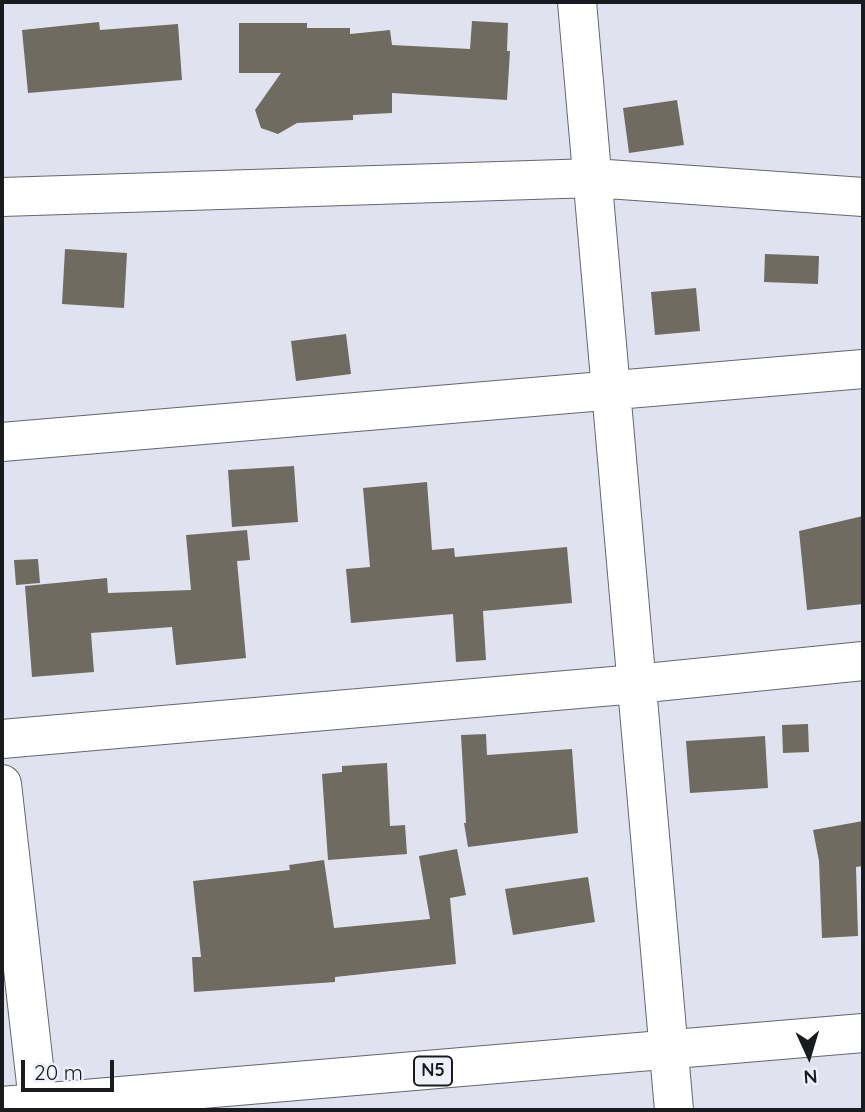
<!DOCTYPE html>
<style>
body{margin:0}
#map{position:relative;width:865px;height:1112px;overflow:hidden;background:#e0e3ef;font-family:Quicksand,sans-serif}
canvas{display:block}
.frame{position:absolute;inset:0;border:4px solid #1a1b1f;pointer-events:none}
.north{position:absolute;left:774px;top:1021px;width:70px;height:70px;-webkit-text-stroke:5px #eef0fc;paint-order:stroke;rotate:176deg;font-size:19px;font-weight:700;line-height:28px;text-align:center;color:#1a1b1f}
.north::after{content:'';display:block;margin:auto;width:24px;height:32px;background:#1a1b1f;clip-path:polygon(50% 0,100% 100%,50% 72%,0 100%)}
.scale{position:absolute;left:21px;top:1060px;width:93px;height:32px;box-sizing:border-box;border:4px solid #1a1b1f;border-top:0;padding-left:9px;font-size:21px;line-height:24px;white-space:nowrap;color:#1a1b1f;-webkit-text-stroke:5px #eef0fc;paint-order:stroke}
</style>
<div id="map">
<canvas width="865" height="1112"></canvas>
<div class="frame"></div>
<div class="north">N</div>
<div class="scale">20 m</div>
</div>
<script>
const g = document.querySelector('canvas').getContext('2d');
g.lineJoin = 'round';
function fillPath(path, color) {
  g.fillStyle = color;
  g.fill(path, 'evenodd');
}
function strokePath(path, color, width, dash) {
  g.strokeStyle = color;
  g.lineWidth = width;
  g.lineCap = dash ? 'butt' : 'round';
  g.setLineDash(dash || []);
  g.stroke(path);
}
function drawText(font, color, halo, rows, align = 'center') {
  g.font = font + ' Quicksand,sans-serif';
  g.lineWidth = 7;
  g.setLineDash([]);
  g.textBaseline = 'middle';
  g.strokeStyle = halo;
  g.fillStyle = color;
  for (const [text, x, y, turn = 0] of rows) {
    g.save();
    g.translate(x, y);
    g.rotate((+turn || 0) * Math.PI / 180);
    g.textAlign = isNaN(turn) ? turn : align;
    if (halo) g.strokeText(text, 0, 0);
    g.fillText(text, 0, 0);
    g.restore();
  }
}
const building = new Path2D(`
 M 472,21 L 508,23 L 507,51 L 510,51 L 507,100 L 392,93 L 392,113 L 353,115 L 353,120 L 297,123 L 278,134 L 261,128 L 255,110 L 281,73 L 239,73 L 239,23 L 307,23 L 307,28 L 350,28 L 350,34 L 390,30 L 392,45 L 470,49 Z
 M 99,22 L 100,30 L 178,24 L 182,80 L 28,93 L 22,30 Z
 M 677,100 L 684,145 L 629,153 L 623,108 Z
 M 65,249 L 127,253 L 124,308 L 62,304 Z
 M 765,254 L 819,256 L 818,284 L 764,282 Z
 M 696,288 L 700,331 L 655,335 L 651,292 Z
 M 346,334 L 351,374 L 296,381 L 291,341 Z
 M 294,466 L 298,522 L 232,527 L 228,470 Z
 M 427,482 L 432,550 L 454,548 L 455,557 L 567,547 L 572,603 L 483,611 L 486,660 L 456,662 L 453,614 L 351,623 L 346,569 L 370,567 L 363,488 Z
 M 863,516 L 863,604 L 807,610 L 799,531 Z
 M 247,530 L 250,560 L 237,561 L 246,658 L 176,665 L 172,627 L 91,633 L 94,672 L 32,677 L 25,586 L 107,578 L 108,593 L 191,590 L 186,535 Z
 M 38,559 L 40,583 L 16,585 L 14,560 Z
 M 808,724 L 809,752 L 783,753 L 782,725 Z
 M 486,734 L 487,755 L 572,749 L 578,833 L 468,847 L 464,823 L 466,823 L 461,735 Z
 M 765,736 L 768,788 L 690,793 L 686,741 Z
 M 387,763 L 390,826 L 405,825 L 407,854 L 328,860 L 322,774 L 342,772 L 342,766 Z
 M 863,821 L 863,866 L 856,867 L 858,936 L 822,938 L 819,861 L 813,830 Z
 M 457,849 L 466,895 L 450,898 L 456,964 L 335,977 L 335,982 L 194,992 L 192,957 L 201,957 L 193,881 L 290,870 L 289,865 L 324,860 L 334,928 L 430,919 L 419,856 Z
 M 588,877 L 595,922 L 513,935 L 505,889 Z`);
const minor = new Path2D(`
 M 577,2 L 674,1110
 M 2,197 L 593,178 L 863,197
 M 2,442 L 863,369
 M 2,739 L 636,684 L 863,661
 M 2,784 L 39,1110`);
const highway = new Path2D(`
 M 2,1106 L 863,1033`);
const shields = [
 [433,1071,38]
];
const shieldNames = [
 ["N5",433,1071]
];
fillPath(building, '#6f6b61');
strokePath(minor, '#646670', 40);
strokePath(highway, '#646670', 40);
strokePath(minor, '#fff', 38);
strokePath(highway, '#fff', 38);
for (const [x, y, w] of shields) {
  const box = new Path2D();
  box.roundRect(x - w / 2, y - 14.5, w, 29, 5);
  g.fillStyle = '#eef0fc';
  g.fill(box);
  strokePath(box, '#1a1b1f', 2);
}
drawText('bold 18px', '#1a1b1f', null, shieldNames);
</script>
